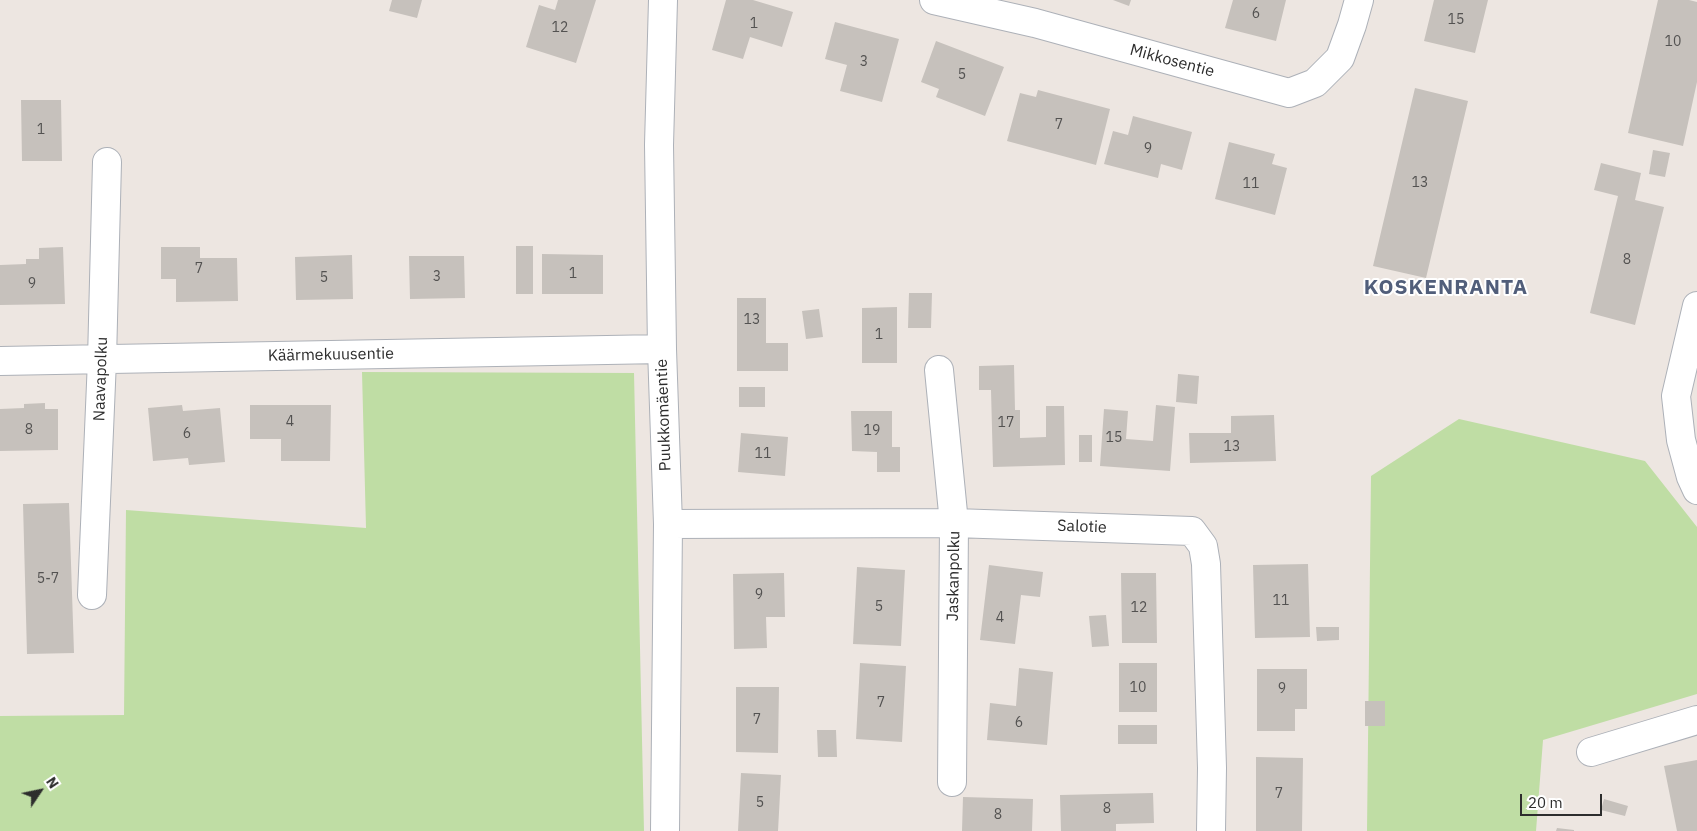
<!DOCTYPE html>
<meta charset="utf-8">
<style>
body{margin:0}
#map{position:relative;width:1697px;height:831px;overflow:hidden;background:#ede6e1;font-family:"IBM Plex Sans",sans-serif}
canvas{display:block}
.north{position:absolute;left:15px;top:766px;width:50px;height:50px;-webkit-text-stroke:4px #fff;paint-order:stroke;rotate:56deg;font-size:14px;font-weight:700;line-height:20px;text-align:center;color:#2d2d2d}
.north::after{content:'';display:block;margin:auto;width:18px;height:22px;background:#2d2d2d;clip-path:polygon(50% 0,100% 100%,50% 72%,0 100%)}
.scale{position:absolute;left:1520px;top:794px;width:82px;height:22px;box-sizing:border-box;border:2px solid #2d2d2d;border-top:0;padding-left:6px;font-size:15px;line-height:18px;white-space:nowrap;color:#2d2d2d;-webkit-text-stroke:4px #fff;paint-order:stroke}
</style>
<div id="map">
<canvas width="1697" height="831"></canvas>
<div class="north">N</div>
<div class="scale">20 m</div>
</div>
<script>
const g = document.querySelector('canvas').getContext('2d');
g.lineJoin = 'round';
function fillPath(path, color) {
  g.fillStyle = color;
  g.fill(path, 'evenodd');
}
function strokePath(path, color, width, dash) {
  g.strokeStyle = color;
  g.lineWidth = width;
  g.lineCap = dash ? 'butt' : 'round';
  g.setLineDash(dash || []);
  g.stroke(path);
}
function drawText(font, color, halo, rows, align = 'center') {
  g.font = font + ' "IBM Plex Sans",sans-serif';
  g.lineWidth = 4;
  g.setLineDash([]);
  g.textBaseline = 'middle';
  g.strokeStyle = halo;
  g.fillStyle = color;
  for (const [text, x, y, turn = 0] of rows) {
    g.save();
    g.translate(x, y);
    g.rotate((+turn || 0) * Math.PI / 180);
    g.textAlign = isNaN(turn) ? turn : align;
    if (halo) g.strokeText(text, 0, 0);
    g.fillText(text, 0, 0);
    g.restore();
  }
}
const green = new Path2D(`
 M 362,372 L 634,373 L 644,831 L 0,831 L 0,716 L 124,715 L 126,510 L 366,528 Z
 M 1459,419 L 1645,461 L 1697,527 L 1697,694 L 1543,740 L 1536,831 L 1367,831 L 1371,476 Z`);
const building = new Path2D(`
 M 392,0 L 422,0 L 417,18 L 389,11 Z
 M 558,0 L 596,0 L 576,63 L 526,47 L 539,5 L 555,10 Z
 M 726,0 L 753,0 L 793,12 L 782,47 L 750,37 L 743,59 L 712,50 Z
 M 1113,0 L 1131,0 L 1129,6 Z
 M 1233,0 L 1286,0 L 1276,41 L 1225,28 Z
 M 1434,0 L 1488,0 L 1475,53 L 1424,41 Z
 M 1658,0 L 1689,0 L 1697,2 L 1697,82 L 1683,146 L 1628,133 Z
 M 835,22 L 899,39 L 882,102 L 840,91 L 847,65 L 825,59 Z
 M 936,41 L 1004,67 L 985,116 L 936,97 L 939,89 L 921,82 Z
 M 1415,88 L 1468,101 L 1426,278 L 1373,266 Z
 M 1038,90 L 1110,109 L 1096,165 L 1007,141 L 1020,93 L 1036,97 Z
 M 21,100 L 61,100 L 62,161 L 22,161 Z
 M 1133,116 L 1192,132 L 1182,170 L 1161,164 L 1158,178 L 1104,164 L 1113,131 L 1128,135 Z
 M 1229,142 L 1275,154 L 1272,164 L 1287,168 L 1275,215 L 1215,199 Z
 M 1653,150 L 1670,153 L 1665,177 L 1649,174 Z
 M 1601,163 L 1641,173 L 1635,200 L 1664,207 L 1635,325 L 1590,313 L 1618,196 L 1594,190 Z
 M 516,246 L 533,246 L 533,294 L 516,294 Z
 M 63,247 L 65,304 L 0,305 L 0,265 L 26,264 L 26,259 L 39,259 L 39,248 Z
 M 161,247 L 200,247 L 200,258 L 237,258 L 238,301 L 176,302 L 176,279 L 161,279 Z
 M 542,254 L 603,255 L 603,294 L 542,294 Z
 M 352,255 L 353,299 L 296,300 L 295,257 Z
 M 409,256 L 464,256 L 465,298 L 410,299 Z
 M 909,293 L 932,293 L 931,328 L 908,328 Z
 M 737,298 L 766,298 L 766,343 L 788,343 L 788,371 L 737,371 Z
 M 897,307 L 897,363 L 862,363 L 862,308 Z
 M 819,309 L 823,337 L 806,339 L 802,311 Z
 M 1014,365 L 1015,410 L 1020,410 L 1020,438 L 1046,437 L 1046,406 L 1064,406 L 1065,465 L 993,467 L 991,390 L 979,390 L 979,366 Z
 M 1178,374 L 1199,376 L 1197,404 L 1176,402 Z
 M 739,387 L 765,387 L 765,407 L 739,407 Z
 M 45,403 L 45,409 L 58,409 L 58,450 L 0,451 L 0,409 L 24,408 L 24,404 Z
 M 182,405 L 183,411 L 220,408 L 225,462 L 189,465 L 188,458 L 153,461 L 148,408 Z
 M 250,405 L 331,405 L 330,461 L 281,461 L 281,439 L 250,439 Z
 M 1156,405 L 1175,407 L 1170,471 L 1100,466 L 1104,409 L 1128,411 L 1126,439 L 1153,441 Z
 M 851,411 L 892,411 L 892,447 L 900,447 L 900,472 L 877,472 L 877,452 L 852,451 Z
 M 1274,415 L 1276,461 L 1190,463 L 1189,433 L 1231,433 L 1231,416 Z
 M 741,433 L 788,437 L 785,476 L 738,472 Z
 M 1079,435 L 1092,435 L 1092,462 L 1079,462 Z
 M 69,503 L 74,653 L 27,654 L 23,504 Z
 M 1308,564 L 1310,637 L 1255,638 L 1253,565 Z
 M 989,565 L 1043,572 L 1040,597 L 1021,595 L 1015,644 L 980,640 Z
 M 857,567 L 905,570 L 901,646 L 853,644 Z
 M 784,573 L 785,617 L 766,617 L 767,648 L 734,649 L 733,574 Z
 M 1121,573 L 1156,573 L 1157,643 L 1122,643 Z
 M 1106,615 L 1109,646 L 1092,647 L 1089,616 Z
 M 1316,627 L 1339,627 L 1339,640 L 1317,641 Z
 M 860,663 L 906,666 L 902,742 L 856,739 Z
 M 1119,663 L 1157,663 L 1157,712 L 1119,712 Z
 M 1019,668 L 1053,672 L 1047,745 L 987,740 L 990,703 L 1016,706 Z
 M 1257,669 L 1307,669 L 1307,709 L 1295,709 L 1295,731 L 1257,731 Z
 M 736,687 L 779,687 L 778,753 L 736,752 Z
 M 1365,701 L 1385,701 L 1385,726 L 1365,726 Z
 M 1118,725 L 1157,725 L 1157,744 L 1118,744 Z
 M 817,730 L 836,730 L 837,757 L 818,757 Z
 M 1256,757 L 1303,758 L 1302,831 L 1256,831 Z
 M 1697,760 L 1697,831 L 1677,831 L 1664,766 Z
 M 741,773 L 781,775 L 778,831 L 738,831 Z
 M 1153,793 L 1154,823 L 1116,824 L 1116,831 L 1061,831 L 1060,795 Z
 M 963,797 L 1033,799 L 1032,831 L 962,831 Z
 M 1604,799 L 1628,806 L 1625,816 L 1601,810 Z
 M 1557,828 L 1574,830 L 1574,831 L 1556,831 Z`);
const minor = new Path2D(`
 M 663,0 L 659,145 L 662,349 L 668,524 L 665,831
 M 934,0 L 1035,23 L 1289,93 L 1315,83 L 1340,58 L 1352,25 L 1359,0
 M 1697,306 L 1676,396 L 1681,440 L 1691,477 L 1697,490
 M 0,361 L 662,349
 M 939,370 L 954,523 L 952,782
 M 668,524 L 954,523 L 1192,531 L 1203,546 L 1206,564 L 1212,768 L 1211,831
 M 92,595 L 102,360 L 107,162
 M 1591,752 L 1697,720`);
const numberNames = [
 ["6",1256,14],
 ["15",1456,20],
 ["1",754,24],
 ["12",560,28],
 ["10",1673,42],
 ["3",864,62],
 ["5",962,75],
 ["7",1059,125],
 ["1",41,130],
 ["9",1148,149],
 ["13",1420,183],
 ["11",1251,184],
 ["8",1627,260],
 ["7",199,269],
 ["1",573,274],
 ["3",437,277],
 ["5",324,278],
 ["9",32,284],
 ["13",752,320],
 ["1",879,335],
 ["4",290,422],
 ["17",1006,423],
 ["8",29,430],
 ["19",872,431],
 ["6",187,434],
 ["15",1114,438],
 ["13",1232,447],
 ["11",763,454],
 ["5-7",48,579],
 ["9",759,595],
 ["11",1281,601],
 ["5",879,607],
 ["12",1139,608],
 ["4",1000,618],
 ["10",1138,688],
 ["9",1282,689],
 ["7",881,703],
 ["7",757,720],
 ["6",1019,723],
 ["7",1279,794],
 ["5",760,803],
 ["8",1107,809],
 ["8",998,815]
];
const streetNames = [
 ["Mikkosentie",1172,61,15],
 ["Käärmekuusentie",331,355,-1],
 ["Naavapolku",101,379,-88],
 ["Puukkomäentie",664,415,-92],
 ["Salotie",1082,527,2],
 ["Jaskanpolku",954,576,-89]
];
const districtNames = [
 ["KOSKENRANTA",1446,288]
];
fillPath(green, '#bfdda4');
fillPath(building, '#c6c1bc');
strokePath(minor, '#adb1b8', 30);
strokePath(minor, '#fff', 28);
drawText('14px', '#535251', null, numberNames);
drawText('16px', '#2d2d2d', '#fff', streetNames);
g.letterSpacing = '1px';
drawText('bold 21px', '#515e7a', '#fff', districtNames);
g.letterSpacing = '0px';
</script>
